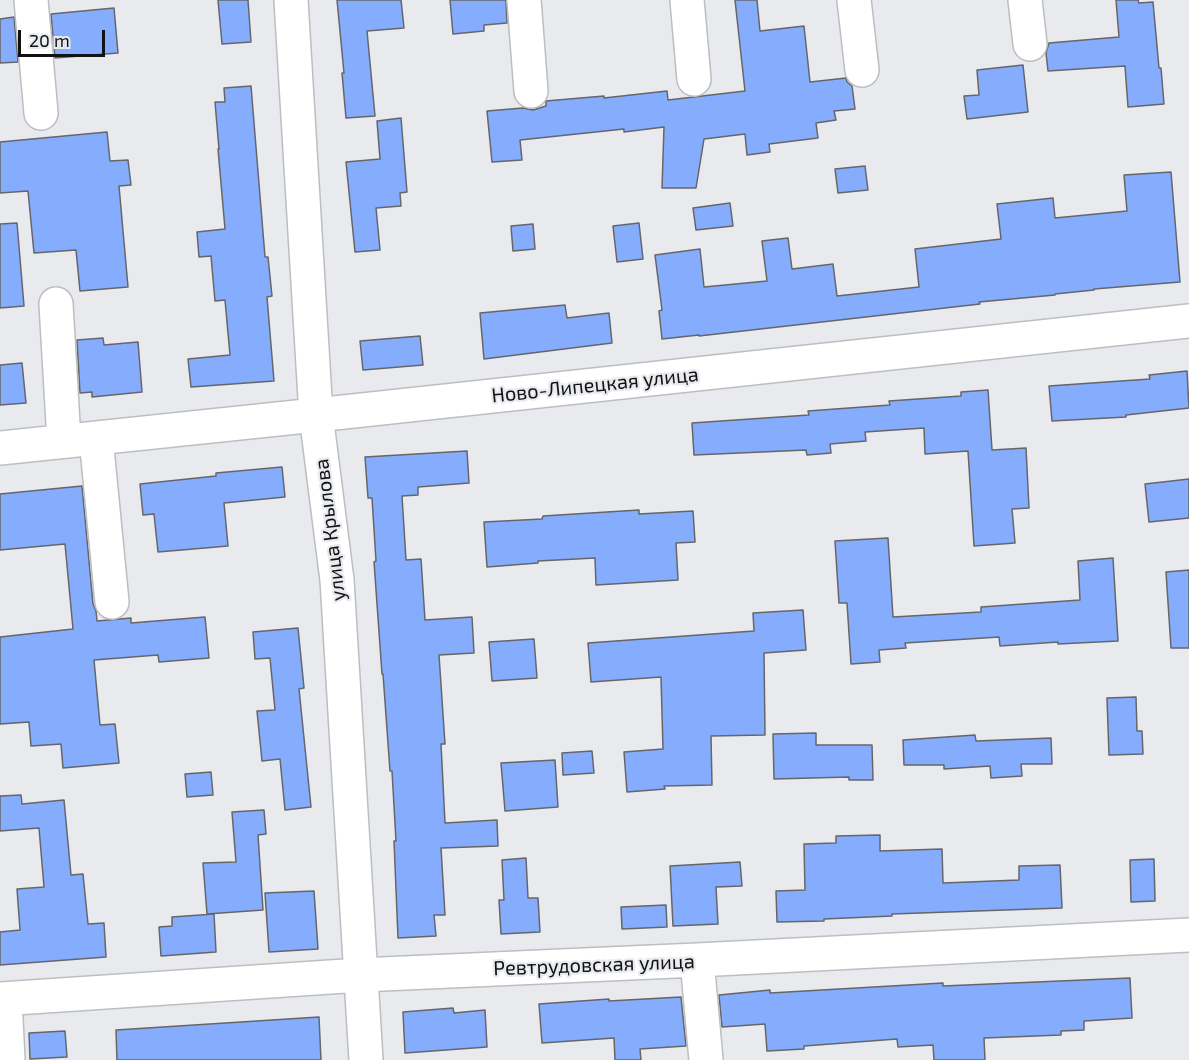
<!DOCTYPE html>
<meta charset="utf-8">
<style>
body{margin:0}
#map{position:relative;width:1189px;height:1060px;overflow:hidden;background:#e8eaed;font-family:"Exo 2",sans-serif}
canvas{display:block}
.scale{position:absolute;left:18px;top:30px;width:87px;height:27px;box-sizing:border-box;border:3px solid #111213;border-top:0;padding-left:8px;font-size:18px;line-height:21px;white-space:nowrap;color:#111213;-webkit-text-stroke:4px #e8eaed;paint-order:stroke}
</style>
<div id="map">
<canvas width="1189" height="1060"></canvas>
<div class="scale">20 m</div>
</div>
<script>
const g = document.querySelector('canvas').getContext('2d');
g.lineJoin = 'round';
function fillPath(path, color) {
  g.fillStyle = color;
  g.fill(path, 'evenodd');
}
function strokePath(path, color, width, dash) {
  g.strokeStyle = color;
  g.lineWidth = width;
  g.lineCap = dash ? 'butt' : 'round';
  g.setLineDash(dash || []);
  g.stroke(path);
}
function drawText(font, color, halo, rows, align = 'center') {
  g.font = font + ' "Exo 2",sans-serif';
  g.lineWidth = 4.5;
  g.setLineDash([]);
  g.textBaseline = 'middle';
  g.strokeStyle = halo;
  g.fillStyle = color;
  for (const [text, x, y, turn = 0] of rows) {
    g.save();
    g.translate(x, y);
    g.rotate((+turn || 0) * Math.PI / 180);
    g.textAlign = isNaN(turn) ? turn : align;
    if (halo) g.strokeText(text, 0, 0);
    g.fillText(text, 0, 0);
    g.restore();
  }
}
const building = new Path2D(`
 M 218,0 L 248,0 L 251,42 L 222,44 Z
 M 337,0 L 401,0 L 404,28 L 367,31 L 375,116 L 346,118 L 342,73 L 344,73 Z
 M 450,0 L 506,0 L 507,23 L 484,25 L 484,31 L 453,34 Z
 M 735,0 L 757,0 L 760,31 L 804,26 L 810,82 L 846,78 L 847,82 L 852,86 L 855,109 L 834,111 L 836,120 L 816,123 L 818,138 L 769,144 L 770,152 L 747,155 L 745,134 L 704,139 L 696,188 L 662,188 L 664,127 L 624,132 L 624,129 L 520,140 L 522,160 L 492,162 L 487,111 L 523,108 L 533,110 L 546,106 L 546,101 L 604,96 L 604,98 L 667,91 L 668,100 L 745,91 Z
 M 1116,0 L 1138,0 L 1139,3 L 1153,2 L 1159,68 L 1161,68 L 1164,104 L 1128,107 L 1125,66 L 1048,71 L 1046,53 L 1049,43 L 1119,37 Z
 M 114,8 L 118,53 L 55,58 L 51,14 Z
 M 14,17 L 18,62 L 0,63 L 0,19 Z
 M 1023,65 L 1028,112 L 967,119 L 964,96 L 979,95 L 977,70 Z
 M 251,86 L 265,257 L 268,257 L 272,296 L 267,297 L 274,381 L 191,387 L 188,359 L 230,355 L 225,300 L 215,301 L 211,256 L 199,257 L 197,232 L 225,229 L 218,149 L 219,149 L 215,102 L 225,102 L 224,88 Z
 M 401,118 L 407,192 L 400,193 L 401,206 L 376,208 L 380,250 L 355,252 L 346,162 L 380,159 L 377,121 Z
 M 107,132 L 110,161 L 128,160 L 131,185 L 119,186 L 128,287 L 80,291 L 76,250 L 34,253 L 28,191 L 0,193 L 0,142 Z
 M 865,166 L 868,190 L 838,193 L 835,169 Z
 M 1171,172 L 1180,282 L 1094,289 L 1094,290 L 1055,294 L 1055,295 L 979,302 L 980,304 L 699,336 L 699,335 L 662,339 L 659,311 L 662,310 L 655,255 L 700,249 L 704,287 L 767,281 L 762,241 L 788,238 L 792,269 L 833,264 L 837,296 L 919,287 L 915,249 L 1001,239 L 997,204 L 1053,198 L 1055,218 L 1127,211 L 1124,175 Z
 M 730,203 L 733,226 L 696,230 L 693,208 Z
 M 17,223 L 24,306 L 0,308 L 0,224 Z
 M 639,223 L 643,259 L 617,262 L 613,226 Z
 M 533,224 L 535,249 L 513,251 L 511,226 Z
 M 565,305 L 567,318 L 609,313 L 612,343 L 484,359 L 480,313 Z
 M 420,336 L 423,365 L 363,370 L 360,341 Z
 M 103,338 L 104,345 L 138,342 L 142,392 L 92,397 L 92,392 L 80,393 L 77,340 Z
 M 22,363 L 26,403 L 0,405 L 0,365 Z
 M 1187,371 L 1189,408 L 1126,415 L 1126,417 L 1052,421 L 1049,386 L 1150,379 L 1149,375 Z
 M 988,390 L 992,450 L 1026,448 L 1029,508 L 1012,509 L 1015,543 L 974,546 L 968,451 L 925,454 L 924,428 L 865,432 L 866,441 L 830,444 L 831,453 L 807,455 L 806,450 L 694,455 L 692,423 L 809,415 L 808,411 L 890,405 L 889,401 L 961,396 L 961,392 Z
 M 467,451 L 469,483 L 418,487 L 418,495 L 402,496 L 406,560 L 421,559 L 425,620 L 472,617 L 474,653 L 439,655 L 445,744 L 441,744 L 445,823 L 497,820 L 498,846 L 441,848 L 445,915 L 434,915 L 436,936 L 398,938 L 394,841 L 396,841 L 392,771 L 390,771 L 383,674 L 382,674 L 374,562 L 376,561 L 372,498 L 368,498 L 365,457 Z
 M 282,467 L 285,497 L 224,503 L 228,546 L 158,552 L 154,514 L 143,515 L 140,484 L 216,476 L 216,473 Z
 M 1189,479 L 1189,518 L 1149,522 L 1145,484 Z
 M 82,486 L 93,604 L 96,611 L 97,621 L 131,618 L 131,623 L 205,617 L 209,658 L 159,662 L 158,655 L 94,660 L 100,725 L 115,724 L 119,763 L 63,768 L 61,744 L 31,746 L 29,722 L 0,724 L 0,637 L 73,629 L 65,544 L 0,550 L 0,494 Z
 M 639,510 L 639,514 L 693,511 L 695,542 L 676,543 L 678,580 L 596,585 L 595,558 L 538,561 L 538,563 L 487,567 L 484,522 L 542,519 L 543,516 Z
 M 888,538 L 893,617 L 981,612 L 981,607 L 1080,600 L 1078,561 L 1113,558 L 1118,641 L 1058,644 L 1058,642 L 1000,646 L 999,637 L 905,643 L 906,648 L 879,650 L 880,662 L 851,664 L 847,603 L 839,603 L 835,541 Z
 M 1189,570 L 1189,648 L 1171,648 L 1166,572 Z
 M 803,610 L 806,650 L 764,653 L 765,735 L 711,736 L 712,785 L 664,786 L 665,789 L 627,792 L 624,752 L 663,749 L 661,677 L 591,682 L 588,643 L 754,631 L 753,613 Z
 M 298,628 L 304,688 L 299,689 L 311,807 L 285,810 L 280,759 L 262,761 L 257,711 L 275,710 L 270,658 L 255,659 L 253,632 Z
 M 534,639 L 537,678 L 492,681 L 489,642 Z
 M 1136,697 L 1137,731 L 1142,731 L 1143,754 L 1109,755 L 1107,698 Z
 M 816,733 L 816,745 L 872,745 L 873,780 L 849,780 L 849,777 L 774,779 L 773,734 Z
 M 975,735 L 976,741 L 1051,738 L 1052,764 L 1021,764 L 1022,776 L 991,778 L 990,766 L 944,769 L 944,765 L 904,765 L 903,740 Z
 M 592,751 L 594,773 L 563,775 L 562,753 Z
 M 555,760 L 558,807 L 505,811 L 501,763 Z
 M 211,772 L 213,795 L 187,797 L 185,774 Z
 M 21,795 L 22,804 L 64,800 L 71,875 L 83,874 L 88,924 L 104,923 L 106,957 L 0,965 L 0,932 L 20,930 L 17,889 L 44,887 L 39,828 L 0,831 L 0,796 Z
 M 264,810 L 266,834 L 258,835 L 263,910 L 207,914 L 203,863 L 236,862 L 232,812 Z
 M 880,835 L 880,851 L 942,849 L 943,883 L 1019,880 L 1019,866 L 1060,865 L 1062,908 L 892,914 L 892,916 L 824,919 L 824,921 L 777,922 L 776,891 L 805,890 L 804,844 L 836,843 L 836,836 Z
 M 526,858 L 528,898 L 538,898 L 540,932 L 501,934 L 499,900 L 504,900 L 502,860 Z
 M 1154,859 L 1155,901 L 1131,902 L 1130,860 Z
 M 740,862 L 742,886 L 716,887 L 718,924 L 673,926 L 670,866 Z
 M 314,891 L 318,949 L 269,952 L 265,893 Z
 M 666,905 L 667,927 L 622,929 L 621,907 Z
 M 214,914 L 216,952 L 161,956 L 159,927 L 172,926 L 172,917 Z
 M 1130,978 L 1132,1018 L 1084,1021 L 1084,1030 L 1061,1031 L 1061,1035 L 984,1038 L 985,1060 L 934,1060 L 933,1045 L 898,1047 L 897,1039 L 804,1046 L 804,1049 L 767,1051 L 765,1024 L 722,1027 L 719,995 L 770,990 L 770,993 L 943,983 L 943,986 Z
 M 681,997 L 686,1046 L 640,1049 L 641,1060 L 615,1060 L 614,1038 L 542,1043 L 539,1004 L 609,999 L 609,1001 Z
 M 453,1008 L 454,1013 L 485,1010 L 487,1047 L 405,1053 L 403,1012 Z
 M 319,1017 L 321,1060 L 117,1060 L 116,1030 Z
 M 65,1031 L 67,1057 L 30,1059 L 29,1033 Z`);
const minor = new Path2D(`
 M 31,0 L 41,113
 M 291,0 L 316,415 L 337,580 L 366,1060
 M 524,0 L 531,91
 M 687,0 L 694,79
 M 854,0 L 862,70
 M 1025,0 L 1030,44
 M 56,304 L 64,441
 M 96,438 L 112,602
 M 0,448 L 316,415 L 1189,321
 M 697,960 L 706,1060
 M 0,999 L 360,975 L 697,960 L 1189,935
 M 5,999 L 8,1060`);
const streetNames = [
 ["Ново-Липецкая улица",595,385,-6],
 ["улица Крылова",330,530,-97],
 ["Ревтрудовская улица",594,965,-2]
];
fillPath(building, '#86adfd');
strokePath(building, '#656669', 1.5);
strokePath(minor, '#bcbec2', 36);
strokePath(minor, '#fff', 33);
drawText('20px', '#111213', '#e8eaed', streetNames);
</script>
